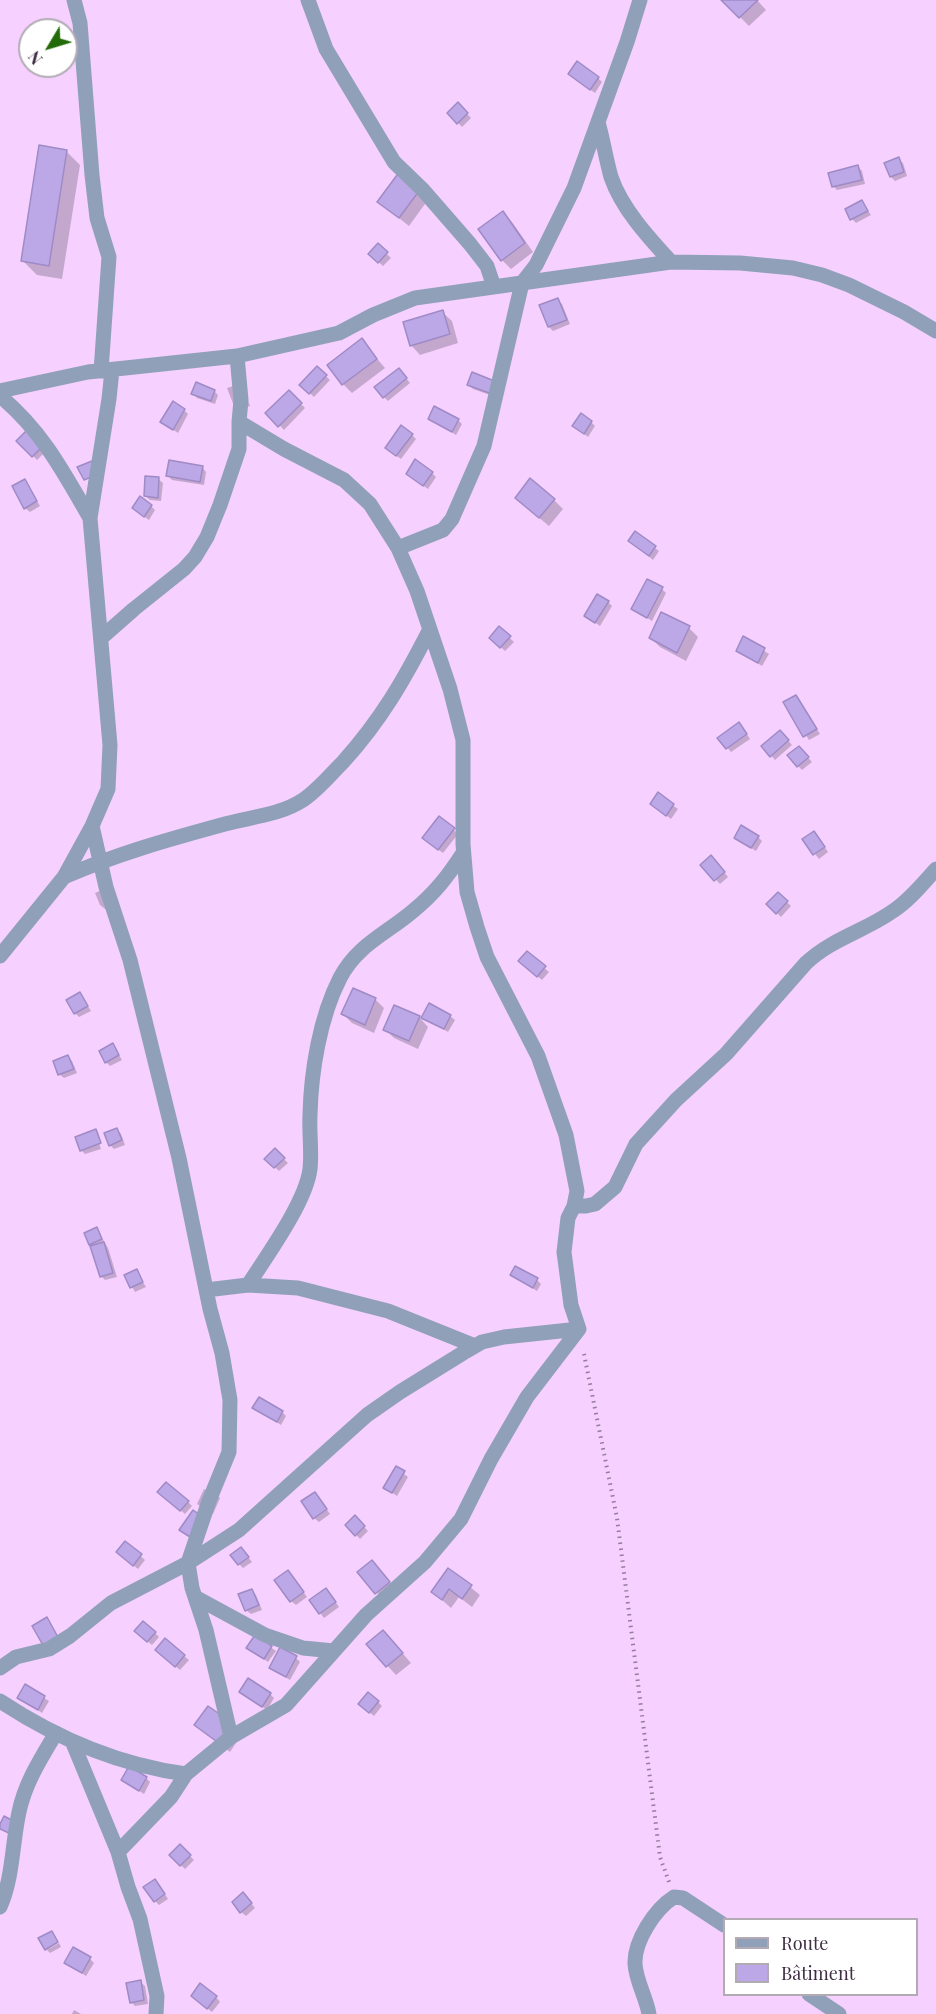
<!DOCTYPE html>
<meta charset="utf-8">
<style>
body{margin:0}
#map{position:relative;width:936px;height:2014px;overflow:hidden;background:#f6d1ff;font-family:"Playfair Display",serif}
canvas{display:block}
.legend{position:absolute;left:723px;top:1918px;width:195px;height:78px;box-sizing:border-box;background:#fff;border:2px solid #b2abb4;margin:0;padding:8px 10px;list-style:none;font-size:18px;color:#3e2d43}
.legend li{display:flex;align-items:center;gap:12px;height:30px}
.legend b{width:30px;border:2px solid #b2abb4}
.north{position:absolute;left:18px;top:18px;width:60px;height:60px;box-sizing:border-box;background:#fff;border:2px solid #b2abb4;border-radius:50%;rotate:232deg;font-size:16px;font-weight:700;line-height:24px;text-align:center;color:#3e2d43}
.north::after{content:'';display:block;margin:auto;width:21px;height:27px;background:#226b08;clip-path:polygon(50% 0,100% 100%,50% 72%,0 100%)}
</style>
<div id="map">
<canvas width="936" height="2014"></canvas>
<ul class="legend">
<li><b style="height:8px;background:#91a0b9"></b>Route</li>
<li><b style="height:16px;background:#bda8e7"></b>Bâtiment</li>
</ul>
<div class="north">N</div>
</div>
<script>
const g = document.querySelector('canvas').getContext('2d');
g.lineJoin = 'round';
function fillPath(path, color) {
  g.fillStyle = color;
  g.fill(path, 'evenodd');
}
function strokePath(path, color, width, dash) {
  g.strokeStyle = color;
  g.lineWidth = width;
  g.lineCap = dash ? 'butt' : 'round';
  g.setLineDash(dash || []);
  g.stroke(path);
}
const shadow = new Path2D(`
 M 723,0 L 757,0 L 766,10 L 749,26 Z
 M 574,78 L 598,78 L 602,82 L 595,93 Z
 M 458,104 L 471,118 L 462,127 L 449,113 Z
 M 66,151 L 80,165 L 62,279 L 37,275 L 23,261 Z
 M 898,159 L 903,163 L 907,176 L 895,181 L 891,177 Z
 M 858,167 L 862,171 L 865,184 L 837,190 L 833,186 Z
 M 400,173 L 430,197 L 409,226 L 379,202 Z
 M 862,202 L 871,215 L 856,223 L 852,219 Z
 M 503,213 L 512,222 L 533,252 L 511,269 L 502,260 Z
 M 378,245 L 391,258 L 383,266 L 370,254 Z
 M 558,300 L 562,304 L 570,324 L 553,331 L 549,327 Z
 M 442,312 L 452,321 L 458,343 L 420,355 L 411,345 Z
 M 361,340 L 385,368 L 352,393 L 343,384 Z
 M 317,368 L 330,380 L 314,397 L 301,385 Z
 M 403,374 L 410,383 L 388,401 L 384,397 Z
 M 239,384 L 243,388 L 250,406 L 238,410 L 234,406 L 227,388 Z
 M 469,385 L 500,387 L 496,397 L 473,389 Z
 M 214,391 L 218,395 L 215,404 L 197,398 L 193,393 Z
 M 289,392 L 305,408 L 284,430 L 268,413 Z
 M 184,410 L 188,414 L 178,433 L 162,422 Z
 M 430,418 L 458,420 L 462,424 L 456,435 Z
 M 591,422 L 595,426 L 588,437 L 574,426 Z
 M 412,435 L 416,439 L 401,459 L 391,452 Z
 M 18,441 L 48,449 L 37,460 Z
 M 202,467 L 206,472 L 204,485 L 172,480 L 168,476 Z
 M 432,473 L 436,477 L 428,489 L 412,478 Z
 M 158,479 L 163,483 L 161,501 L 150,500 L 145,496 Z
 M 25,481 L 40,506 L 30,512 L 25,508 Z
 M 554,500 L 563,509 L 549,526 L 526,507 Z
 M 151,506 L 155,510 L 149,520 L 138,512 Z
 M 635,533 L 659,551 L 653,560 L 630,541 Z
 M 662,589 L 666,593 L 652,621 L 633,609 Z
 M 608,602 L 612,606 L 600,626 L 586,616 Z
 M 499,628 L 514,642 L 505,651 L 491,638 Z
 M 689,628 L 698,637 L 686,661 L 660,647 L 651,638 Z
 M 744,638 L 769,654 L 762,666 L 738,650 Z
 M 796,696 L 820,734 L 809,740 L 785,703 Z
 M 743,728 L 750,739 L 731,752 L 719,738 Z
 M 784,736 L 792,745 L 775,760 L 763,746 Z
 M 803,752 L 812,762 L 802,770 L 798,766 Z
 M 658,795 L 678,809 L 671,819 L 652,804 Z
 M 439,818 L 458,834 L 443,853 L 428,842 Z
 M 758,837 L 762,841 L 756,851 L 736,838 Z
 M 818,837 L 828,852 L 819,859 L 804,840 Z
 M 715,861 L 728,877 L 720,884 L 702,865 Z
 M 108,887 L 118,904 L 105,909 L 100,905 L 95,893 Z
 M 778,894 L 791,906 L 781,917 L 768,904 Z
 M 527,953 L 549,972 L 542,980 L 524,965 Z
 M 80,994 L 91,1011 L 79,1017 L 75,1013 Z
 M 375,999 L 384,1008 L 374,1033 L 352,1023 L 343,1014 Z
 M 450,1016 L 455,1020 L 448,1032 L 423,1017 Z
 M 419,1017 L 428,1027 L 418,1049 L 394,1038 L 385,1029 Z
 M 113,1045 L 122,1060 L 110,1066 L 106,1062 Z
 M 68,1057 L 72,1061 L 77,1073 L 64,1078 L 59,1074 Z
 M 117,1129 L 121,1134 L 125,1145 L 114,1149 L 110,1145 Z
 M 96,1131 L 99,1134 L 96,1134 L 101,1149 L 85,1154 L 81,1150 Z
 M 275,1150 L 288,1163 L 279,1171 L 266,1159 Z
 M 97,1229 L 108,1248 L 117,1277 L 105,1280 L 101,1276 L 90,1244 Z
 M 136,1271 L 146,1287 L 135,1292 L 126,1276 Z
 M 512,1275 L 537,1280 L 541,1284 L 537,1291 Z
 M 254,1408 L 282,1412 L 286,1416 L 281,1425 Z
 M 396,1468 L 408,1477 L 397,1496 L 384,1487 Z
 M 204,1489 L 216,1494 L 220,1498 L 213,1514 L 197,1504 Z
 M 164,1496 L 188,1502 L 192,1506 L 185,1514 Z
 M 319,1498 L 330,1514 L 319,1522 L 314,1518 Z
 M 355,1517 L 368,1531 L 360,1539 L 347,1525 Z
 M 126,1543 L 145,1560 L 138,1569 L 122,1556 Z
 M 245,1553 L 252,1562 L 243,1568 L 239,1564 Z
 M 376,1566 L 393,1587 L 381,1597 L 360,1573 Z
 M 449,1570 L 480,1595 L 472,1607 L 459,1597 L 451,1608 L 433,1592 Z
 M 292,1576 L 307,1597 L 296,1605 L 291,1601 Z
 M 252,1591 L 256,1595 L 262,1610 L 251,1614 L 246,1610 Z
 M 330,1594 L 339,1607 L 324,1618 L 311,1601 Z
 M 155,1633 L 159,1637 L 152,1645 L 140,1635 Z
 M 256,1637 L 276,1651 L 268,1662 L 248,1648 Z
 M 165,1640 L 189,1660 L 180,1670 L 161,1654 Z
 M 392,1641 L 411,1663 L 396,1675 L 368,1645 Z
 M 296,1658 L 300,1662 L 290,1680 L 270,1668 Z
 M 25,1686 L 49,1701 L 42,1713 L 19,1697 Z
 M 241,1692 L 270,1694 L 274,1698 L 267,1710 Z
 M 378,1702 L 382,1706 L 374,1716 L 364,1708 Z
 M 196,1725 L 242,1734 L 230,1752 Z
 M 146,1778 L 150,1782 L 144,1794 L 123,1780 Z
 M 180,1846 L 194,1860 L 185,1869 L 171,1855 Z
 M 159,1885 L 168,1899 L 159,1905 L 155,1901 Z
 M 247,1898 L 255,1908 L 246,1916 L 241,1912 Z
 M 59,1943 L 61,1947 L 50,1953 L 47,1950 Z
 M 90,1959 L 94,1963 L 86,1976 L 66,1963 Z
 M 140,1982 L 145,1986 L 148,2004 L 135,2006 L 131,2002 Z
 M 216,1997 L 220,2002 L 212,2012 L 197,2000 Z
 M 74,2010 L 81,2014 L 72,2014 Z`);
const building = new Path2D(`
 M 721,0 L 758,0 L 739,18 Z
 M 577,61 L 599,77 L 590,90 L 568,74 Z
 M 458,102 L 468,113 L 457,124 L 447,113 Z
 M 39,145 L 67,150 L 49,266 L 21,261 Z
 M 899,157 L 904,172 L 890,177 L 884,163 Z
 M 858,165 L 862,180 L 832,187 L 828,173 Z
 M 400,171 L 422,187 L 399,218 L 377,202 Z
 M 862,200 L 868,211 L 850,220 L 845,209 Z
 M 503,211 L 525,243 L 501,261 L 478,229 Z
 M 378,243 L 388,252 L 378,263 L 368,254 Z
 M 558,298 L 567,320 L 548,327 L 539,305 Z
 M 443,310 L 450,334 L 410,346 L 403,322 Z
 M 362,338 L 377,359 L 342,385 L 327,365 Z
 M 317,366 L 327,375 L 309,394 L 299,385 Z
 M 399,368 L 407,378 L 383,398 L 374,387 Z
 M 472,372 L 497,382 L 492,394 L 467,385 Z
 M 196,382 L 215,390 L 211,401 L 191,394 Z
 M 289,390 L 302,403 L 278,427 L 265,413 Z
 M 173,401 L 185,409 L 173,430 L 160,422 Z
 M 434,406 L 459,419 L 452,432 L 428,419 Z
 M 581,413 L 592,421 L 584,434 L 572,426 Z
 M 401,425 L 413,434 L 396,456 L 385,448 Z
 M 29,428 L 45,444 L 32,457 L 16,441 Z
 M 415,459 L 433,472 L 423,486 L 406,474 Z
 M 169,460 L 203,466 L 200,482 L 166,476 Z
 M 92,461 L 98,474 L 84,480 L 77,467 Z
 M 145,476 L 159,477 L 158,498 L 144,496 Z
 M 530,478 L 555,499 L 539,518 L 515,498 Z
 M 25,479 L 37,501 L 24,509 L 12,486 Z
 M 140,496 L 152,505 L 144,517 L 132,508 Z
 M 635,531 L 656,546 L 649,556 L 628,541 Z
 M 647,579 L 663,587 L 647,618 L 631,609 Z
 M 597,594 L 609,601 L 595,623 L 584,616 Z
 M 661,612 L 690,626 L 677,653 L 649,638 Z
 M 499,626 L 511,636 L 500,648 L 489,638 Z
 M 743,636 L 765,648 L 758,663 L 736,651 Z
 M 796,695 L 817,729 L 803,737 L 783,702 Z
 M 739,722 L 747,734 L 726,749 L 717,738 Z
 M 780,730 L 789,740 L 770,757 L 761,746 Z
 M 799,746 L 809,757 L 797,767 L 787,755 Z
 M 658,792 L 674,804 L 666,816 L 650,804 Z
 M 439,816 L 455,828 L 438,850 L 422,838 Z
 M 741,825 L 759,836 L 751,848 L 734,838 Z
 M 814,831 L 825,847 L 813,855 L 802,839 Z
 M 711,855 L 725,872 L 714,881 L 700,865 Z
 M 778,892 L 788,901 L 776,914 L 766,904 Z
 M 527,951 L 546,966 L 537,977 L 518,961 Z
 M 353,988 L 376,998 L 365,1025 L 341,1014 Z
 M 80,992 L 88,1006 L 74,1014 L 66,1000 Z
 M 429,1003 L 451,1015 L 444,1029 L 421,1018 Z
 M 394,1005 L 420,1016 L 409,1041 L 383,1030 Z
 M 113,1043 L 119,1055 L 105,1063 L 99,1051 Z
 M 68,1055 L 74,1069 L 58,1075 L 53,1061 Z
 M 117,1128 L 122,1140 L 109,1146 L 104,1133 Z
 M 96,1129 L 101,1143 L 80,1151 L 75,1137 Z
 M 275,1148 L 285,1158 L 274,1168 L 264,1159 Z
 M 97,1227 L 102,1239 L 89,1245 L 84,1233 Z
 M 104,1242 L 113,1273 L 100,1277 L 90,1246 Z
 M 515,1266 L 538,1278 L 533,1288 L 510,1275 Z
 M 137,1269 L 143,1282 L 130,1288 L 124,1275 Z
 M 259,1397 L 283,1411 L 277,1422 L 252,1408 Z
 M 396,1466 L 405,1471 L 392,1493 L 383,1488 Z
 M 166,1482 L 189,1501 L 180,1511 L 157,1492 Z
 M 315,1492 L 327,1509 L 313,1519 L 301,1501 Z
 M 193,1510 L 203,1517 L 190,1537 L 179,1530 Z
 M 355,1515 L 365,1526 L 355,1536 L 345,1525 Z
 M 125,1541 L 142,1554 L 133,1566 L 116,1552 Z
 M 241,1547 L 249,1557 L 238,1565 L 230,1555 Z
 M 372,1560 L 390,1582 L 375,1594 L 357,1572 Z
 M 448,1568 L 472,1585 L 462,1599 L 449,1589 L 442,1600 L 431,1592 Z
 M 288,1570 L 304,1592 L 290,1602 L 274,1580 Z
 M 326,1588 L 336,1602 L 319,1614 L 309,1600 Z
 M 252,1589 L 259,1605 L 245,1611 L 238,1594 Z
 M 47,1617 L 59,1639 L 44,1647 L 32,1626 Z
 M 143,1621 L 156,1632 L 147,1642 L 134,1631 Z
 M 383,1630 L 403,1653 L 386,1667 L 366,1644 Z
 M 255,1635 L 272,1646 L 264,1659 L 246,1648 Z
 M 165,1638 L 185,1655 L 175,1667 L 155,1650 Z
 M 280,1647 L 297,1656 L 286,1677 L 269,1668 Z
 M 248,1678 L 271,1693 L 262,1707 L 239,1692 Z
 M 25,1684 L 45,1696 L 38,1710 L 17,1698 Z
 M 368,1692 L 379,1701 L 369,1713 L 358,1704 Z
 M 208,1706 L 234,1724 L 220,1744 L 194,1725 Z
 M 129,1766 L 147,1777 L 139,1791 L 121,1780 Z
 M 4,1816 L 17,1823 L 11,1834 L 0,1829 L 0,1824 Z
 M 180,1844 L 191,1855 L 180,1866 L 169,1855 Z
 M 155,1879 L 165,1894 L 154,1902 L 143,1887 Z
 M 243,1892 L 252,1903 L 240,1913 L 232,1902 Z
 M 52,1931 L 58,1942 L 45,1950 L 38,1938 Z
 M 73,1947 L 91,1957 L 82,1973 L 64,1963 Z
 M 141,1980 L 144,2000 L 130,2003 L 126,1983 Z
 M 200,1983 L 217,1996 L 207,2009 L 191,1996 Z`);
const path = new Path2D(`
 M 584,1354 L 617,1518 L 660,1857 L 669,1882`);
const street = new Path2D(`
 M 74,0 L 80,23 L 92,175 L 97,218 L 109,257 L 101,371
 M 308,0 L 326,49 L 394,162 L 423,190 L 470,244 L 487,266 L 494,287
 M 598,122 C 603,140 606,159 611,177 C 622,209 649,238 671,262
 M 237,356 L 241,400 L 239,422 L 284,449 L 344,480 L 370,504 L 398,548 L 417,591 L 450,689 L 463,740 L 463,844 L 467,892 L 477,927 L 487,957 L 538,1056 L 566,1135 L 577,1191 L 574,1206 L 568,1218 L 564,1252 L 571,1305 L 579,1329
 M 0,391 L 88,372 L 237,356 L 339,333 L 373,315 L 415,298 L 671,262 L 740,263 L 793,268 L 822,275 L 849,285 L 904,312 L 936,331
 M 0,396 C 42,431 63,471 90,518
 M 398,548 L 443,530 L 452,519 L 484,446 L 522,283 L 536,265 L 574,188 L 627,42 L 640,0
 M 101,638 L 134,609 L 184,569 L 195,557 L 207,537 L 220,505 L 239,449 L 239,422
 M 92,826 L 106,887 L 130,960 L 179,1158 L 210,1309 L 222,1353 L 230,1400 L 229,1452 L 209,1501 L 188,1563 L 192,1588 L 206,1630 L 231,1737
 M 64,877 C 116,854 170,839 225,824 C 251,817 280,815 303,800 C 318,790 330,775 343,762 C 381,720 404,680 430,629
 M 0,956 L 64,877 L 92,826 L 108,789 L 110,745 L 90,518 L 109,399 L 112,370
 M 574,1206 L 586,1206 L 595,1204 L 615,1187 L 636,1144 L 676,1100 L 726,1054 L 806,963 C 833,938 865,931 893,911 C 910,900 923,883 936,869
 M 248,1285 C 266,1257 306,1202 310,1169 C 312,1152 309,1133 310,1115 C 311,1071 320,1017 340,978 C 357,945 386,934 413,911 C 435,893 448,876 463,853
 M 206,1290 L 248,1285 L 298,1288 L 388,1311 L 475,1346
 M 195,1597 L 265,1635 L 303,1648 L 334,1651
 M 0,1668 L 16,1657 L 49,1649 L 70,1636 L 111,1603 L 188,1563 L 239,1530 L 367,1415 L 400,1392 L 463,1353 L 482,1342 L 504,1337 L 579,1329
 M 0,1701 C 56,1738 119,1765 186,1774 L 231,1737 L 286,1705 L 366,1615 L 425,1562 L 461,1519 L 491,1459 L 527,1397 L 579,1329
 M 72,1741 L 118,1852 L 128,1887 L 140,1919 L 157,1996 L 156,2014
 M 118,1852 L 171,1797 L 186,1774
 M 0,1907 C 13,1878 12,1844 19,1812 C 25,1783 41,1758 56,1733
 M 809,1994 L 839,2014
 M 649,2014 C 646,1997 636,1981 635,1964 C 634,1941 655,1909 674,1897 L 683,1898 L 724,1925`);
fillPath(shadow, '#0003');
fillPath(building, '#bda8e7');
strokePath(building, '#9f8ac6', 1.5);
strokePath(path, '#967c9d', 4, [1.5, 4.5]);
strokePath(street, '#91a0b9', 15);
</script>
